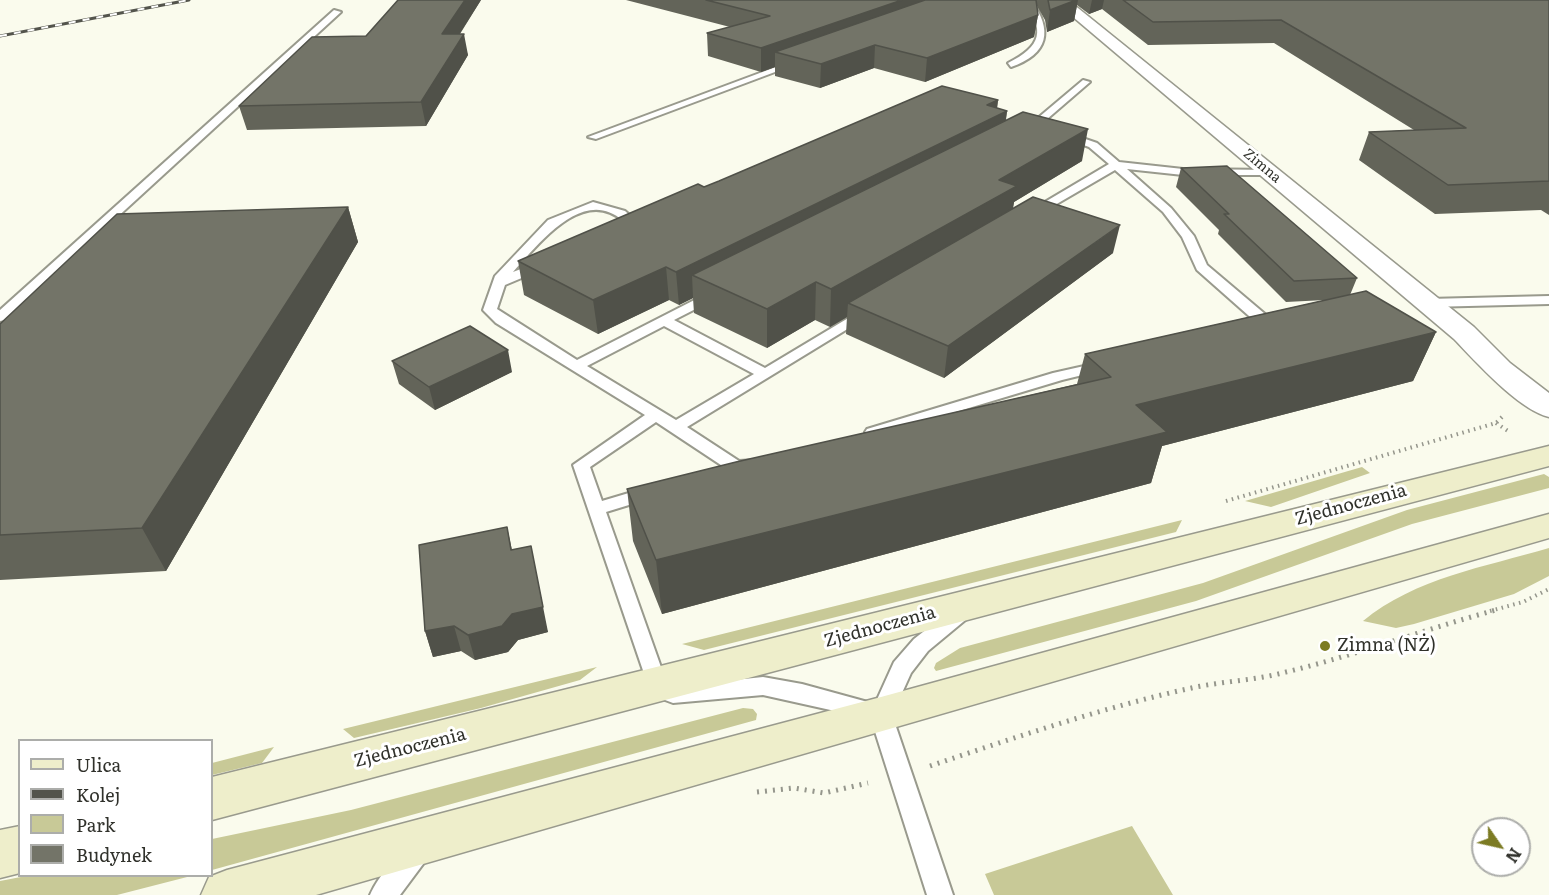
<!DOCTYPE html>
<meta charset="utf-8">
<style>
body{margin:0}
#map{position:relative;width:1549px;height:895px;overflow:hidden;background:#fafbed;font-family:Literata,serif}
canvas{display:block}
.legend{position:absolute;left:18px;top:739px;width:195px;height:138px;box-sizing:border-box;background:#fff;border:2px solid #acadaa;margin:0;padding:8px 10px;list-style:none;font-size:18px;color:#30312b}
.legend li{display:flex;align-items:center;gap:12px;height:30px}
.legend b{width:30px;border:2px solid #acadaa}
.north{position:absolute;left:1471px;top:817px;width:60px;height:60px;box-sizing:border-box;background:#fff;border:2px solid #acadaa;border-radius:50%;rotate:124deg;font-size:16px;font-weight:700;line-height:24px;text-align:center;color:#30312b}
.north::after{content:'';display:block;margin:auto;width:21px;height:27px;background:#7c7b23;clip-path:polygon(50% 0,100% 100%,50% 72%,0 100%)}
</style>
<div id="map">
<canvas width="1549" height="895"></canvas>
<ul class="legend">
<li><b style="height:8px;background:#eeeecb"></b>Ulica</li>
<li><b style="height:8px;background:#53544c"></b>Kolej</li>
<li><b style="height:16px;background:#c8c997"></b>Park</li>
<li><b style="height:16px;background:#737468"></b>Budynek</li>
</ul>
<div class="north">N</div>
</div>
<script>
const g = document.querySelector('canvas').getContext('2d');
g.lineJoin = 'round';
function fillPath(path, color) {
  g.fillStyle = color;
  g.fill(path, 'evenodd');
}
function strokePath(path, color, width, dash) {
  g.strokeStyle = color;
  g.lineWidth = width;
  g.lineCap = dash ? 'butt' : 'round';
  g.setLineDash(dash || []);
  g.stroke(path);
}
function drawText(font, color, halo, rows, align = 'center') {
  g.font = font + ' Literata,serif';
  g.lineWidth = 6;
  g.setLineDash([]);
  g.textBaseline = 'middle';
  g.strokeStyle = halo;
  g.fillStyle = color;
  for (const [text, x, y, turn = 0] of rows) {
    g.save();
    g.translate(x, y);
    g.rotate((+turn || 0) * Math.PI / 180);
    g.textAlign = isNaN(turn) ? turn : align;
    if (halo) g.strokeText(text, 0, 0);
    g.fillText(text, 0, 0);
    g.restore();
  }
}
const green = new Path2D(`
 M 1362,467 L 1370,473 L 1271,507 L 1245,501 Z
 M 1544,474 L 1549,477 L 1549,488 L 1412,524 L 1196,601 L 936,671 L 934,668 L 936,663 L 960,648 L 1203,583 L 1407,510 Z
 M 1182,520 L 1176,532 L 704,650 L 682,644 Z
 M 1549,548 L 1549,576 L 1514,594 L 1414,624 L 1396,628 L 1363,621 C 1415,578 1485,567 1549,548 Z
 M 597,667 L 580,680 L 481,708 L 354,738 L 343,729 Z
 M 743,708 L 753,709 L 757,714 L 756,720 L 212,870 L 212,839 L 351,810 Z
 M 274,747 L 262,763 L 212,775 L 212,763 Z
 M 1132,826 L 1173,895 L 994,895 L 985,874 Z
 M 26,876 L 191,876 L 117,895 L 0,895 L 0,881 Z`);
const pathFar1 = new Path2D(`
 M 1496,423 L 1508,431
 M 1226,501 L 1496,423 L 1504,415
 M 1490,611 L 1523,602 L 1549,589`);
const path = new Path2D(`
 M 930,766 C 1016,737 1108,706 1196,687 C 1226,681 1257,680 1286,672 C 1357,655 1425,629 1496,610
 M 757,792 L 794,788 L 824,793 L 868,783`);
const lane = new Path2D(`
 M 1024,0 L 1031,0 C 1053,30 1049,54 1011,67 L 1008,63 C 1042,46 1045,31 1024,0 Z
 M 334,10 L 341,12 L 5,320 L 0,321 L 0,310 Z
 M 792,61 L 799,63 L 596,139 L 588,137 Z
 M 1083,80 L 1090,82 L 1032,132 L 1026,132 L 1026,128 Z
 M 1065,132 L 1097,143 L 1119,162 L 1183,169 L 1273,170 L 1274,172 L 1269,175 L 1183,175 L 1127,169 L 1171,208 L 1194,236 L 1207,265 L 1278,325 L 1278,331 L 1266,331 L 1197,270 L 1182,237 L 1163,212 L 1115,170 L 1036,216 L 1028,216 L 1028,212 L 1109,164 L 1089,147 L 1062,137 L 1060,135 Z
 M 593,202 L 625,211 L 635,220 L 627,232 L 618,236 L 612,232 L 623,221 C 583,185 538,245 513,272 L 539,262 L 543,263 L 543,269 L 505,285 L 497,309 L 577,360 L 714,290 L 719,291 L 719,297 L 674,320 L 765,368 L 860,311 L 865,310 L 872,314 L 687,427 L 739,461 L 756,460 L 758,464 L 756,468 L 736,472 L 730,471 L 656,422 L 590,467 L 602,501 L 649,487 L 658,493 L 655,497 L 606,512 L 668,687 L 763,677 L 802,684 L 875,704 L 894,662 L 914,639 L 955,607 L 962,605 L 969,607 L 972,612 L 969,617 L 928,651 L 911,673 L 892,715 L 953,895 L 927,895 L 871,719 L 763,695 L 673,703 L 665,700 L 663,692 L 650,691 L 573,465 L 645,415 L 496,323 L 483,310 L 495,276 L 548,220 ZM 664,326 L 754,374 L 676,420 L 587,366 Z
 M 1549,296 L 1549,304 L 1428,307 L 1421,303 L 1428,299 Z
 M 1102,362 L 1107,363 L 1109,366 L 1107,369 L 1062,380 L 879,435 L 867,435 L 865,432 L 867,429 L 1053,373 Z
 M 419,840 L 428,844 L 432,852 L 400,895 L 370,895 C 378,877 401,847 419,840 Z`);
const street = new Path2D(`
 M 1053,0 L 1068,0 L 1474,327 L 1510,363 L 1549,393 L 1549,417 C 1519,410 1476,362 1454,339 Z`);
const secondary = new Path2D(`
 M 1549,446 L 1549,466 L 212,820 L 212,777 Z
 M 1549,514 L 1549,538 L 316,895 L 201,895 L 209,877 L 227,870 L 881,697 Z
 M 20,826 L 20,873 L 0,878 L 0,830 Z`);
const rail = new Path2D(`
 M 0,36 L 189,0`);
const wall = new Path2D(`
 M 481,0 L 460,34 L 468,55 L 426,126 L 247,130 L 239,106 L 366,36 Z
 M 626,0 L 1549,0 L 1549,215 L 1541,210 L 1435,214 L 1359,160 L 1369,132 L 1414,130 L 1274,43 L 1148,45 L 1102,9 L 1089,14 L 1077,5 L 1074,21 L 1047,32 L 1045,20 L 1037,6 L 1038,15 L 1034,37 L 925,82 L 874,68 L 820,88 L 775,76 L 775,67 L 761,72 L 708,56 L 707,33 L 730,27 Z
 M 998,100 L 997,108 L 1007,111 L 1006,120 L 1082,161 L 1014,202 L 1013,208 L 1113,253 L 944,378 L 846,334 L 847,317 L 830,327 L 815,320 L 767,348 L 694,313 L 693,298 L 679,305 L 669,300 L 598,334 L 524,295 L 518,261 L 704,187 Z
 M 1181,168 L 1357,278 L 1350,295 L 1436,332 L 1413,381 L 1162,446 L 1151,483 L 662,614 L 633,541 L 627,489 L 1077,384 L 1085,354 L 1325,300 L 1286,302 L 1218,234 L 1219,230 L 1176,187 Z
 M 348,207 L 358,242 L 166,571 L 0,580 L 0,324 Z
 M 392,361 L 512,372 L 435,410 L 399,384 Z
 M 507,527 L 512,550 L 548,632 L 518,640 L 508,652 L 475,660 L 461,651 L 433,657 L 425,631 Z`);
const shadedWall = new Path2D(`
 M 465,0 L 481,0 L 446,55 L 442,34 Z
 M 902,0 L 958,0 L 775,52 L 775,67 L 761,72 L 761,48 Z
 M 1076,0 L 1078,0 L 1074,21 L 1047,32 L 1050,10 Z
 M 1092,0 L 1104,0 L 1102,9 L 1089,14 Z
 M 1038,15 L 1034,37 L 925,82 L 927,58 Z
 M 464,34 L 468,55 L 426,126 L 421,102 Z
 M 875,45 L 874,68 L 820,88 L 821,64 Z
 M 998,100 L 996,116 L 1007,111 L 1003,138 L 692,275 L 693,298 L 679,305 L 676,272 Z
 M 1088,129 L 1082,161 L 1014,202 L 1011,219 L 848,303 L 847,317 L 830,327 L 831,289 L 999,180 Z
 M 348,207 L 358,242 L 166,571 L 142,528 Z
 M 1120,225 L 1113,253 L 944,378 L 948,346 Z
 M 666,267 L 669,300 L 598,334 L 593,300 Z
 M 816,282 L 815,320 L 767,348 L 767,309 Z
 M 1436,332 L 1413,381 L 1162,446 L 1151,483 L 662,614 L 656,560 L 1136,405 Z
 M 508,350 L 512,372 L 435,410 L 429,387 Z
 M 531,546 L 548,632 L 518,640 L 508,652 L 475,660 L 468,635 Z
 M 454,626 L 461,651 L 433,657 L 425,631 Z`);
const building = new Path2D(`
 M 398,0 L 465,0 L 442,34 L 464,34 L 421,102 L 239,106 L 312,37 L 366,36 Z
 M 706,0 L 902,0 L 761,48 L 707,33 L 770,16 Z
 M 925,0 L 1036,0 L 1038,15 L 927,58 L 875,45 L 821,64 L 775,52 Z
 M 1048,0 L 1076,0 L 1050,10 Z
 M 1123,0 L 1549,0 L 1549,181 L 1448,185 L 1369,132 L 1466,128 L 1281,20 L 1153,22 Z
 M 942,86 L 998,100 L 987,105 L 1007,111 L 676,272 L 666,267 L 593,300 L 518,261 L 698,184 L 704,187 L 719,181 Z
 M 1023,112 L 1088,129 L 999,180 L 1017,186 L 831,289 L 816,282 L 767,309 L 692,275 Z
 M 1227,166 L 1357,278 L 1294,281 L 1224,214 L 1229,214 L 1181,168 Z
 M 1033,197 L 1120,225 L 948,346 L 848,303 Z
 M 348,207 L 142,528 L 0,535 L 0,324 L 117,214 Z
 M 1366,291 L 1436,332 L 1136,405 L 1167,432 L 656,560 L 627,489 L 736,462 L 1111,377 L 1085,354 Z
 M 470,326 L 508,350 L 429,387 L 392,361 Z
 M 507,527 L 511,550 L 531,546 L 543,607 L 512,614 L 502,626 L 468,635 L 454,626 L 425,631 L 419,545 Z`);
const markers = [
 [1325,646,6,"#7c7b23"]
];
const farStreetnames = [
 ["Zimna",1262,166,40]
];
const nearStreetnames = [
 ["Zjednoczenia",1351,505,-15],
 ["Zjednoczenia",880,627,-15],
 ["Zjednoczenia",410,748,-14]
];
const nearPoinames = [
 ["Zimna (NŻ)",1337,646]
];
fillPath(green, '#c8c997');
strokePath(lane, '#999a8d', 4);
strokePath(street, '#999a8d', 3);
strokePath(secondary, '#999a8d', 3);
strokePath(pathFar1, '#95968c', 4, [1.5, 4.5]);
strokePath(path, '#95968c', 5, [2, 6]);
fillPath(lane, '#fff');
fillPath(street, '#fff');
fillPath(secondary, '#eeeecb');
strokePath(rail, '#53544c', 3);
strokePath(rail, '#fff', 2, [7]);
fillPath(wall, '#636459');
fillPath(shadedWall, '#505149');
fillPath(building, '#737468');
strokePath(building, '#505149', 1.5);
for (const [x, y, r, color] of markers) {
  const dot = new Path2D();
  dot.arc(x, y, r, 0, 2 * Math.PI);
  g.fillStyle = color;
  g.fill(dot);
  strokePath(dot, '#fff', 2);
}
drawText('14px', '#30312b', '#fff', farStreetnames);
drawText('18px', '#30312b', '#fff', nearStreetnames);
drawText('18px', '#30312b', '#fff', nearPoinames, 'left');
</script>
